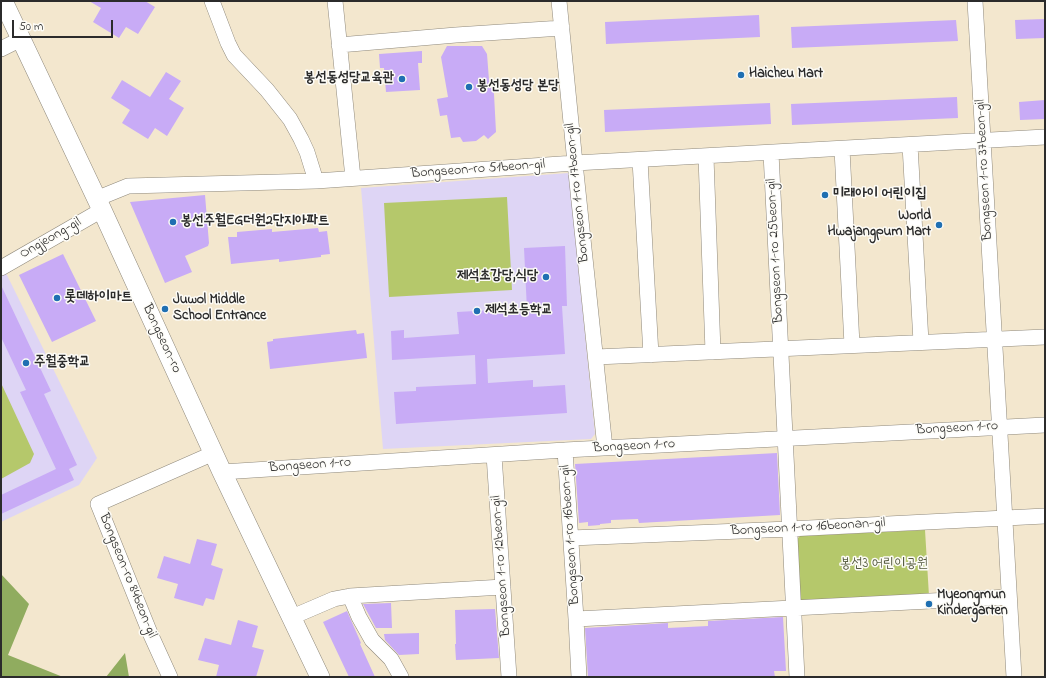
<!DOCTYPE html>
<meta charset="utf-8">
<style>
body{margin:0}
#map{position:relative;width:1046px;height:678px;overflow:hidden;background:#f3e7ce;font-family:"Indie Flower",sans-serif}
canvas{display:block}
.frame{position:absolute;inset:0;border:2px solid #2b2b2b;pointer-events:none}
.scale{position:absolute;left:12px;top:20px;width:101px;height:18px;box-sizing:border-box;border:2px solid #2b2b2b;border-top:0;padding-left:5px;font-size:12px;line-height:14px;white-space:nowrap;color:#2b2b2b;-webkit-text-stroke:3px #fdfcf7;paint-order:stroke}
</style>
<div id="map">
<canvas width="1046" height="678"></canvas>
<div class="frame"></div>
<div class="scale">50 m</div>
</div>
<script>
const g = document.querySelector('canvas').getContext('2d');
g.lineJoin = 'round';
function fillPath(path, color) {
  g.fillStyle = color;
  g.fill(path, 'evenodd');
}
function strokePath(path, color, width, dash) {
  g.strokeStyle = color;
  g.lineWidth = width;
  g.lineCap = dash ? 'butt' : 'round';
  g.setLineDash(dash || []);
  g.stroke(path);
}
function drawText(font, color, halo, rows, align = 'center') {
  g.font = font + ' "Indie Flower","Poor Story",sans-serif';
  g.lineWidth = 3;
  g.setLineDash([]);
  g.textBaseline = 'middle';
  g.strokeStyle = halo;
  g.fillStyle = color;
  for (const [text, x, y, turn = 0] of rows) {
    g.save();
    g.translate(x, y);
    g.rotate((+turn || 0) * Math.PI / 180);
    g.textAlign = isNaN(turn) ? turn : align;
    if (halo) g.strokeText(text, 0, 0);
    g.fillText(text, 0, 0);
    g.restore();
  }
}
const built = new Path2D(`
 M 569,173 L 595,434 L 591,439 L 383,449 L 361,188 Z
 M 3,267 L 97,458 L 79,485 L 1,522 L 1,268 Z`);
const green = new Path2D(`
 M 507,197 L 512,290 L 389,297 L 384,203 Z
 M 1,383 L 34,454 L 30,463 L 1,479 Z
 M 925,530 L 929,596 L 798,603 L 795,541 L 800,536 Z`);
const forest = new Path2D(`
 M 1,574 L 29,604 L 8,655 L 63,677 L 1,677 Z
 M 125,653 L 129,677 L 106,677 Z`);
const building = new Path2D(`
 M 89,1 L 145,1 L 155,7 L 138,34 L 126,27 L 119,38 L 93,22 L 101,8 Z
 M 759,15 L 760,37 L 606,44 L 605,22 Z
 M 1045,19 L 1045,38 L 1016,39 L 1015,20 Z
 M 956,20 L 958,41 L 792,48 L 791,27 Z
 M 447,46 L 482,46 L 487,54 L 489,80 L 494,94 L 496,132 L 488,139 L 484,135 L 476,141 L 463,142 L 460,137 L 451,138 L 447,115 L 440,116 L 437,99 L 448,97 L 441,57 Z
 M 422,51 L 422,63 L 418,63 L 420,90 L 386,92 L 384,68 L 380,68 L 379,54 Z
 M 166,72 L 181,81 L 169,99 L 184,108 L 167,136 L 155,128 L 148,139 L 122,123 L 130,110 L 111,98 L 122,80 L 150,97 Z
 M 957,97 L 958,118 L 792,125 L 791,104 Z
 M 1045,100 L 1045,119 L 1020,120 L 1019,102 Z
 M 770,103 L 771,124 L 605,132 L 604,110 Z
 M 205,195 L 209,243 L 208,246 L 185,256 L 192,272 L 165,283 L 130,202 Z
 M 318,228 L 319,232 L 327,231 L 330,254 L 321,255 L 321,257 L 279,262 L 279,259 L 231,264 L 228,237 L 237,237 L 237,232 L 272,229 L 272,232 Z
 M 565,246 L 567,306 L 562,306 L 565,354 L 487,359 L 488,383 L 533,380 L 533,387 L 565,385 L 567,413 L 396,424 L 394,392 L 416,391 L 416,387 L 476,384 L 475,355 L 392,360 L 391,331 L 404,330 L 404,338 L 459,334 L 457,312 L 494,310 L 494,312 L 527,310 L 524,248 Z
 M 63,254 L 96,321 L 52,342 L 19,275 Z
 M 1,285 L 51,391 L 44,394 L 77,465 L 69,469 L 74,480 L 1,514 L 1,495 L 56,469 L 20,392 L 26,390 L 1,337 Z
 M 356,330 L 357,334 L 364,333 L 367,358 L 270,369 L 267,342 L 273,341 L 273,339 Z
 M 777,453 L 780,515 L 639,523 L 638,519 L 611,520 L 611,523 L 600,524 L 600,525 L 588,526 L 588,522 L 579,523 L 575,464 Z
 M 197,539 L 217,544 L 211,565 L 223,569 L 214,600 L 206,598 L 203,606 L 174,598 L 178,584 L 157,578 L 164,556 L 190,564 Z
 M 391,603 L 392,628 L 376,628 L 363,604 Z
 M 495,609 L 499,658 L 456,660 L 455,644 L 456,644 L 455,610 Z
 M 347,611 L 361,643 L 360,644 L 375,677 L 349,677 L 323,622 Z
 M 783,617 L 786,671 L 774,671 L 775,677 L 588,677 L 585,628 L 668,623 L 668,628 L 708,626 L 708,621 Z
 M 238,620 L 258,626 L 252,647 L 264,650 L 256,677 L 216,677 L 219,665 L 198,660 L 205,638 L 231,645 Z
 M 419,633 L 419,654 L 399,655 L 385,640 L 384,634 Z`);
const minor = new Path2D(`
 M 212,1 L 228,43 L 234,55 L 267,90 L 290,119 L 301,139 L 307,152 L 316,181
 M 335,1 L 353,178
 M 559,1 L 575,163 L 605,448
 M 975,1 L 1014,677
 M 339,45 L 456,35 L 562,28
 M 1,49 L 21,39
 M 910,145 L 921,342
 M 842,149 L 852,345
 M 771,153 L 797,677
 M 706,157 L 713,352
 M 640,160 L 651,355
 M 96,199 L 128,186 L 316,181 L 575,163 L 1045,137
 M 1,268 L 102,210
 M 596,357 L 1045,337
 M 565,450 L 576,619 L 579,677
 M 494,455 L 509,677
 M 222,472 L 565,450 L 1045,425
 M 571,538 L 789,529 L 1045,516
 M 350,596 L 359,617 L 372,640 L 391,659 L 401,677
 M 292,617 L 334,599 L 350,596 L 503,587
 M 576,619 L 1009,597
 M 170,677 L 150,633 L 98,504 L 214,453`);
const major = new Path2D(`
 M 3,1 L 102,210 L 222,472 L 320,677`);
const markers = [
 [741,75,4,"#1f6fb2"],
 [402,79,4,"#1f6fb2"],
 [469,87,4,"#1f6fb2"],
 [825,195,4,"#1f6fb2"],
 [173,222,4,"#1f6fb2"],
 [939,225,4,"#1f6fb2"],
 [546,277,4,"#1f6fb2"],
 [57,298,4,"#1f6fb2"],
 [165,309,4,"#1f6fb2"],
 [477,311,4,"#1f6fb2"],
 [26,363,4,"#1f6fb2"],
 [929,604,4,"#1f6fb2"]
];
const poiNames = [
 ["Haicheu Mart",749,75],
 ["봉선동성당교육관",394,79,"right"],
 ["봉선동성당 본당",477,87],
 ["미래아이 어린이집",833,195],
 ["World",931,217,"right"],
 ["Hwajangpum Mart",931,233,"right"],
 ["봉선주월EG더원2단지아파트",181,222],
 ["제석초강당,식당",538,277,"right"],
 ["롯데하이마트",65,298],
 ["Juwol Middle",173,301],
 ["School Entrance",173,317],
 ["제석초등학교",485,311],
 ["주월중학교",34,363],
 ["Myeongmun",937,596],
 ["Kindergarten",937,612]
];
const streetNames = [
 ["Bongseon-ro 51beon-gil",478,170,-4],
 ["Bongseon 1-ro 37beon-gil",985,170,-93],
 ["Bongseon 1-ro 17beon-gil",578,193,-96],
 ["Ongjeong-gil",51,239,-30],
 ["Bongseon 1-ro 25beon-gil",776,251,-93],
 ["Bongseon-ro",161,339,65],
 ["Bongseon 1-ro",957,429,-3],
 ["Bongseon 1-ro",634,447,-3],
 ["Bongseon 1-ro",310,466,-4],
 ["Bongseon 1-ro 16beonan-gil",808,528,-3],
 ["Bongseon 1-ro 16beon-gil",571,535,-94],
 ["Bongseon 1-ro 12beon-gil",502,566,-94],
 ["Bongseon-ro 84beon-gil",127,576,68]
];
const parkNames = [
 ["봉선3 어린이공원",884,565]
];
fillPath(built, '#ded5f5');
fillPath(green, '#b5c86b');
fillPath(forest, '#90ac5f');
fillPath(building, '#c8abf6');
strokePath(minor, '#8f897c', 16);
strokePath(major, '#8f897c', 20);
strokePath(minor, '#fff', 15);
strokePath(major, '#fff', 19);
for (const [x, y, r, color] of markers) {
  const dot = new Path2D();
  dot.arc(x, y, r, 0, 2 * Math.PI);
  g.fillStyle = color;
  g.fill(dot);
  strokePath(dot, '#fdfcf7', 1.5);
}
drawText('bold 14px', '#2b2b2b', '#fdfcf7', poiNames, 'left');
drawText('14px', '#2b2b2b', '#fdfcf7', streetNames);
drawText('14px', '#545a3e', '#fdfcf7', parkNames);
</script>
